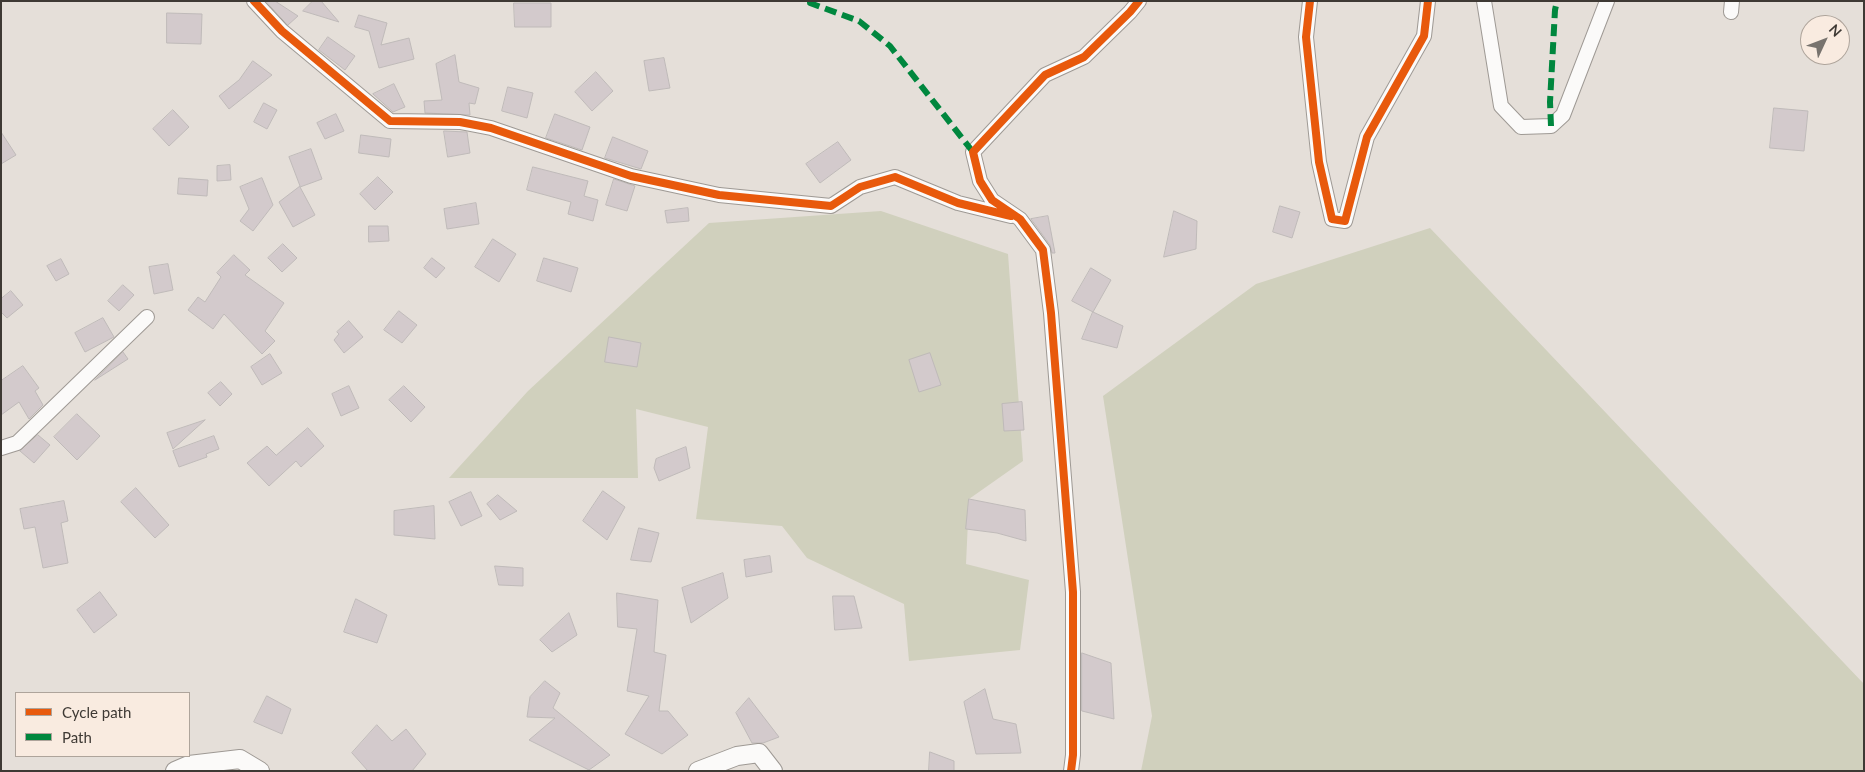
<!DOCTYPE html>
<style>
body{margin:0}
#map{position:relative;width:1865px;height:772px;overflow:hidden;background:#e5dfd9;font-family:Lato,sans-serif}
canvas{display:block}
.frame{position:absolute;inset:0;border:2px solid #3e3934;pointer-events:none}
.legend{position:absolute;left:15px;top:692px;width:175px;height:65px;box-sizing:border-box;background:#f9ebe0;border:1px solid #aea49b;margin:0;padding:6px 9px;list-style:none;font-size:15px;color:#3e3934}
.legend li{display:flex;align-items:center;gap:10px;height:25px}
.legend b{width:25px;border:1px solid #aea49b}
.north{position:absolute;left:1800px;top:15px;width:50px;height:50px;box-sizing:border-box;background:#f9ebe0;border:1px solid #aea49b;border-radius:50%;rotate:47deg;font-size:14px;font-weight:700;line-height:20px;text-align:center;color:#3e3934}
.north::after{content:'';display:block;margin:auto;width:18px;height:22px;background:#78736e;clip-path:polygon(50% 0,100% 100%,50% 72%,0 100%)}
</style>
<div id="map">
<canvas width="1865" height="772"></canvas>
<div class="frame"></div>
<ul class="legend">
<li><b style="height:6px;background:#e8590c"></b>Cycle path</li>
<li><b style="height:6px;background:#00873e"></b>Path</li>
</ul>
<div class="north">N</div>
</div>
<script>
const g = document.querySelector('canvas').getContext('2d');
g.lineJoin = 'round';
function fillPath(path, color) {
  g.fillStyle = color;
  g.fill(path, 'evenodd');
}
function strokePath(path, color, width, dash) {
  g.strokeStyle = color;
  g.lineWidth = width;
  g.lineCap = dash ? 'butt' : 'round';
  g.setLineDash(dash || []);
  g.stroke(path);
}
const green = new Path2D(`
 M 881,211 L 1008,254 L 1023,461 L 969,499 L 966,564 L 1029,580 L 1020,650 L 909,661 L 904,604 L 807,558 L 782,526 L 696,519 L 708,427 L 636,409 L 638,478 L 449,478 L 528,391 L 709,223 Z
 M 1430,228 L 1864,684 L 1864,771 L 1141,771 L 1152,716 L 1103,396 L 1256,284 Z`);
const building = new Path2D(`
 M 266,1 L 275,1 L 298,16 L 288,25 Z
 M 313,1 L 321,1 L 339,22 L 303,11 Z
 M 514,3 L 551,3 L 551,27 L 515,27 Z
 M 167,13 L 202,14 L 201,44 L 167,43 Z
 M 359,15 L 387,23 L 381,45 L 409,38 L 414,59 L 379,68 L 369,31 L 355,27 Z
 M 328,37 L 355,56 L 345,70 L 319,50 Z
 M 455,55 L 459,82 L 479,88 L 475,104 L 469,103 L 470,115 L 425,113 L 424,101 L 442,100 L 436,64 Z
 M 664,58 L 670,88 L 649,91 L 644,61 Z
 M 253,61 L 272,75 L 229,109 L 219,96 L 239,80 Z
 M 596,72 L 613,91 L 592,111 L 575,92 Z
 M 394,84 L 405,107 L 393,112 L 373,94 Z
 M 508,87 L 533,93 L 527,118 L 502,111 Z
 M 264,103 L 277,110 L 267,129 L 254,122 Z
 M 1774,108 L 1808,111 L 1804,151 L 1770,148 Z
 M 173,110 L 189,127 L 169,146 L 153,129 Z
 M 336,114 L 344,131 L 325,139 L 317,123 Z
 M 555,114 L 590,127 L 582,150 L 546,138 Z
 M 444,131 L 467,132 L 470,153 L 448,157 Z
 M 1,132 L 16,155 L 1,164 Z
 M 361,135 L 391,139 L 389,157 L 359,153 Z
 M 613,137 L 648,151 L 641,169 L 605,158 Z
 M 838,142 L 851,160 L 820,183 L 806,164 Z
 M 311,149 L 322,179 L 300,187 L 315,215 L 293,227 L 279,202 L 300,186 L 289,157 Z
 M 230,165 L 231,180 L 217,181 L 217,166 Z
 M 533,167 L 588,181 L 584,196 L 598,200 L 593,221 L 568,214 L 571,202 L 527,190 Z
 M 378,177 L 393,192 L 375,210 L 360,194 Z
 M 179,178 L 208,180 L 207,196 L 178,194 Z
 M 262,178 L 273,205 L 253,231 L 240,221 L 249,209 L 240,187 Z
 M 614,179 L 635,186 L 627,211 L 606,205 Z
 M 476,203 L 479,224 L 447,229 L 444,209 Z
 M 1280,206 L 1300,212 L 1292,238 L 1273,232 Z
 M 688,208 L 689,221 L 667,223 L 665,211 Z
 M 1174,211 L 1197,221 L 1196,249 L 1164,257 Z
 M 1048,216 L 1055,253 L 1052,253 L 1050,245 L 1031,219 Z
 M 369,226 L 388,226 L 389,241 L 369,242 Z
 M 493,239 L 516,254 L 499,282 L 475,267 Z
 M 283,244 L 297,258 L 282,272 L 268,258 Z
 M 234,255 L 250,270 L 245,275 L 284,303 L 265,331 L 275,341 L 262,354 L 224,314 L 213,329 L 188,310 L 198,297 L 205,302 L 221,277 L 217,273 Z
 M 432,258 L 445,268 L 436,278 L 424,268 Z
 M 544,258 L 578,268 L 571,292 L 537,281 Z
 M 61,259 L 69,274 L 56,281 L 47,266 Z
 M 168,264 L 173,290 L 154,294 L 149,267 Z
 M 1091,268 L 1111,280 L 1093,312 L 1072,301 Z
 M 123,285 L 134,295 L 119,311 L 108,301 Z
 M 11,291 L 23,305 L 7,318 L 1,312 L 1,299 Z
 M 399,311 L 417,325 L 402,343 L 384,330 Z
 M 1093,312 L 1123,326 L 1117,348 L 1082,339 Z
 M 103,318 L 114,337 L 85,352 L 75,333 Z
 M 349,321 L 363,337 L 344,353 L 334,340 L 339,334 L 337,332 Z
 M 609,337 L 641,343 L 637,367 L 605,362 Z
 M 123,352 L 128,359 L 95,380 Z
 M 930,353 L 941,385 L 919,392 L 909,360 Z
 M 270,354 L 282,373 L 262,385 L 251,367 Z
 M 23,366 L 39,388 L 35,391 L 43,405 L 29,419 L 19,402 L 1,415 L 1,381 Z
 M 221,382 L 232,394 L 220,406 L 208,393 Z
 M 349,386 L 359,408 L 341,416 L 332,394 Z
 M 404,386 L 425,407 L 411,422 L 389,400 Z
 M 1022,402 L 1024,430 L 1004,431 L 1002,404 Z
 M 77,414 L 100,436 L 77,460 L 54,437 Z
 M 205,420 L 173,449 L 167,433 Z
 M 308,428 L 324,446 L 301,467 L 296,461 L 269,486 L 247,463 L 267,446 L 276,455 Z
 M 38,435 L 50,445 L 34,463 L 20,451 Z
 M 214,436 L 219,449 L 206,454 L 207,457 L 179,467 L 173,451 Z
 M 686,447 L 690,468 L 659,481 L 654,468 L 656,459 Z
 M 136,488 L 169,525 L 155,538 L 121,502 Z
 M 603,491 L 625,507 L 607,540 L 583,521 Z
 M 471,492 L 482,516 L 461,526 L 449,502 Z
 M 498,495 L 517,511 L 500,520 L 487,504 Z
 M 969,499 L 1025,510 L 1026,541 L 997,533 L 966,529 Z
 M 64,501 L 68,521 L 61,523 L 68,563 L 43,568 L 35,527 L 24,529 L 20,509 Z
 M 434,506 L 435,539 L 394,535 L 394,511 Z
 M 639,528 L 659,533 L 651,562 L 631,560 Z
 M 770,556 L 772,572 L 746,577 L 744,560 Z
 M 495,566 L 523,568 L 523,586 L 499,585 Z
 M 723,573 L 728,598 L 691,623 L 682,588 Z
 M 100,592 L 117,615 L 94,633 L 77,610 Z
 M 617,593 L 658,600 L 654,652 L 666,655 L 659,711 L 668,711 L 688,735 L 662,754 L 625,734 L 649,696 L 627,691 L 637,629 L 618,627 Z
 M 833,596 L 854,596 L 862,628 L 835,630 Z
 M 356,599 L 387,615 L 377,643 L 344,632 Z
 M 569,613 L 577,635 L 552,652 L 540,640 Z
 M 1082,653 L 1111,663 L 1114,719 L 1082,711 Z
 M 545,681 L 560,693 L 553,708 L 610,755 L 589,770 L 529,740 L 555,718 L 527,717 L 530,697 Z
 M 985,689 L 993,719 L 1016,724 L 1021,753 L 976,754 L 964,702 Z
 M 267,696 L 291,709 L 282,734 L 254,722 Z
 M 749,698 L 779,737 L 763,743 L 752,743 L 736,713 Z
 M 377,725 L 392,741 L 406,729 L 426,754 L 412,771 L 368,771 L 352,753 Z
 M 930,752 L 954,761 L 954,771 L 929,771 Z`);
const minor = new Path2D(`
 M 254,1 L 282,31 L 390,121 L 460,122 L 491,128 L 631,176 L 719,195 L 831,206 L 860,187 L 895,177 L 958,203 L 1011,216
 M 1310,1 L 1306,37 L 1319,162 L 1332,219 L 1345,221 L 1367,137 L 1424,36 L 1428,1
 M 1484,1 L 1501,106 L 1521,127 L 1551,126 L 1563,115 L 1607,1
 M 1731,12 L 1732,1
 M 1,448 L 17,443 L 147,317
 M 1071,771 L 1073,755 L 1073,592 L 1051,313 L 1043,250 L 1020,219 L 992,200 L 980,181 L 973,152 L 1045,75 L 1084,57 L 1130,12 L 1139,1`);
const tertiary = new Path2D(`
 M 175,771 L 189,765 L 240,759 L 260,771
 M 698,771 L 737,756 L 759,753 L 773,771`);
const quiet = new Path2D(`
 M 810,1 L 810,3 L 859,21 L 890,46 L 973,152
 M 1551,126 L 1550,102 L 1555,10 L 1557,1`);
const cycleway = new Path2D(`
 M 254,1 L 282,31 L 390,121 L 460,122 L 491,128 L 631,176 L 719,195 L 831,206 L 860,187 L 895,177 L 958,203 L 1011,216
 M 1310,1 L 1306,37 L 1319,162 L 1332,219 L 1345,221 L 1367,137 L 1424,36 L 1428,1
 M 1071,771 L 1073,755 L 1073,592 L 1051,313 L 1043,250 L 1020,219 L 992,200 L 980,181 L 973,152 L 1045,75 L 1084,57 L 1130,12 L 1139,1`);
fillPath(green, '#d0d0bd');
fillPath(building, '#d3cacc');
strokePath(building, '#bfbab9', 1);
strokePath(minor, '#9e9994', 16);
strokePath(tertiary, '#9e9994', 20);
strokePath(minor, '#fbfaf9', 14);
strokePath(tertiary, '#fbfaf9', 18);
strokePath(quiet, '#00873e', 6, [12, 6]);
strokePath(cycleway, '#e8590c', 8);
</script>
